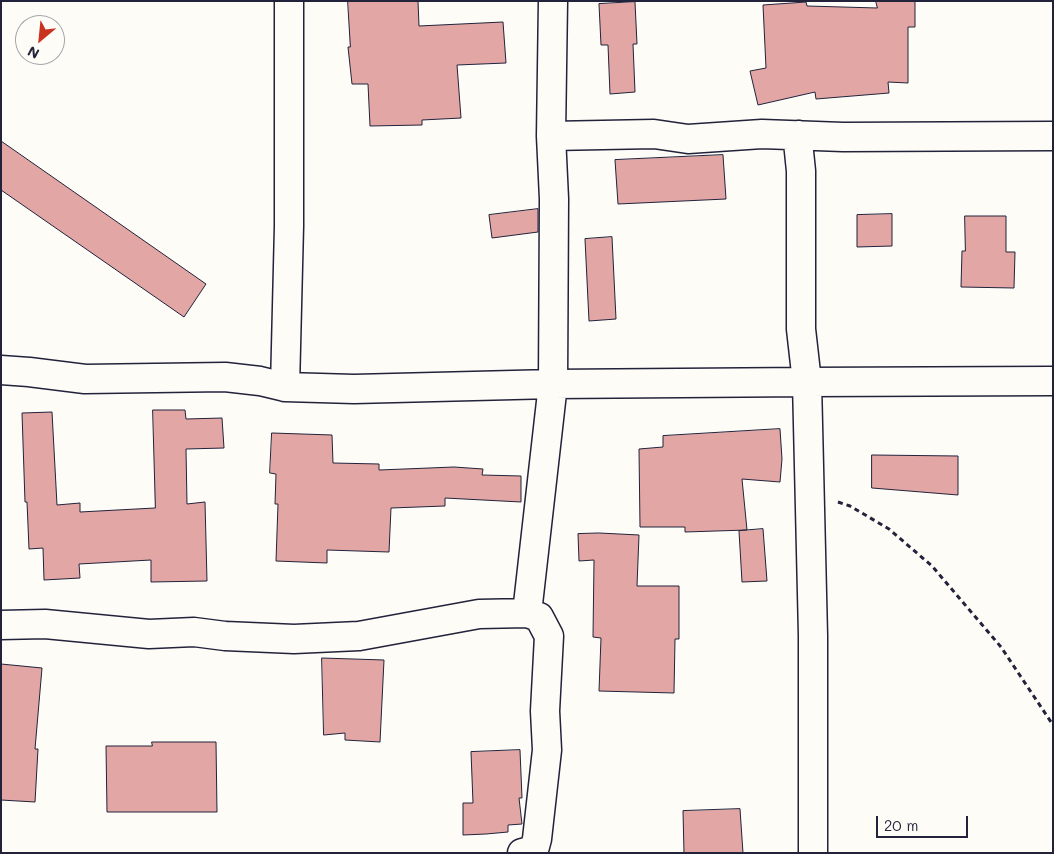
<!DOCTYPE html>
<style>
body{margin:0}
#map{position:relative;width:1054px;height:854px;overflow:hidden;background:#fdfcf7;font-family:Mali,sans-serif}
canvas{display:block}
.frame{position:absolute;inset:0;border:2px solid #22223b;pointer-events:none}
.north{position:absolute;left:15px;top:15px;width:50px;height:50px;box-sizing:border-box;background:#fdfcf7;border:1px solid #a5a5ac;border-radius:50%;rotate:208deg;font-size:14px;font-weight:700;line-height:20px;text-align:center;color:#22223b}
.north::after{content:'';display:block;margin:auto;width:18px;height:22px;background:#c8321e;clip-path:polygon(50% 0,100% 100%,50% 72%,0 100%)}
.scale{position:absolute;left:876px;top:816px;width:92px;height:22px;box-sizing:border-box;border:2px solid #22223b;border-top:0;padding-left:6px;font-size:15px;line-height:18px;white-space:nowrap;color:#22223b;-webkit-text-stroke:4px #fdfcf7;paint-order:stroke}
</style>
<div id="map">
<canvas width="1054" height="854"></canvas>
<div class="frame"></div>
<div class="north">N</div>
<div class="scale">20 m</div>
</div>
<script>
const g = document.querySelector('canvas').getContext('2d');
g.lineJoin = 'round';
function fillPath(path, color) {
  g.fillStyle = color;
  g.fill(path, 'evenodd');
}
function strokePath(path, color, width, dash) {
  g.strokeStyle = color;
  g.lineWidth = width;
  g.lineCap = dash ? 'butt' : 'round';
  g.setLineDash(dash || []);
  g.stroke(path);
}
const building = new Path2D(`
 M 348,1 L 418,1 L 419,26 L 503,22 L 506,63 L 457,65 L 461,118 L 422,120 L 422,125 L 370,126 L 368,84 L 352,84 L 348,47 L 350,47 Z
 M 876,1 L 915,1 L 915,27 L 908,27 L 908,83 L 888,82 L 889,93 L 816,99 L 815,92 L 758,105 L 750,71 L 766,68 L 763,5 L 806,2 L 807,6 L 877,8 Z
 M 635,2 L 637,44 L 633,44 L 635,92 L 610,94 L 608,45 L 601,45 L 599,4 Z
 M 1,141 L 206,284 L 184,317 L 1,190 Z
 M 723,155 L 726,199 L 618,204 L 615,160 Z
 M 538,209 L 538,232 L 492,238 L 489,215 Z
 M 892,214 L 892,246 L 857,247 L 857,215 Z
 M 965,216 L 1006,216 L 1006,252 L 1015,252 L 1014,288 L 961,287 L 962,251 L 965,251 Z
 M 612,237 L 616,319 L 589,321 L 585,239 Z
 M 153,410 L 185,410 L 186,419 L 222,418 L 224,448 L 186,449 L 187,504 L 205,502 L 207,581 L 151,582 L 151,560 L 79,564 L 80,578 L 44,580 L 43,548 L 29,549 L 27,502 L 25,502 L 22,413 L 52,412 L 57,505 L 80,503 L 80,512 L 155,508 Z
 M 780,429 L 782,459 L 780,482 L 742,479 L 747,530 L 685,532 L 685,527 L 640,527 L 639,449 L 663,447 L 663,436 Z
 M 272,433 L 332,435 L 333,463 L 379,464 L 379,470 L 454,467 L 483,469 L 482,475 L 521,476 L 521,502 L 445,498 L 445,506 L 391,508 L 389,552 L 327,550 L 327,563 L 276,561 L 278,504 L 275,504 L 276,474 L 270,473 Z
 M 872,455 L 958,456 L 958,495 L 872,488 Z
 M 763,529 L 767,581 L 742,582 L 739,531 Z
 M 599,533 L 639,535 L 637,586 L 679,586 L 679,639 L 675,639 L 674,693 L 599,691 L 601,638 L 593,637 L 594,560 L 579,561 L 578,534 Z
 M 322,658 L 384,660 L 380,742 L 345,740 L 345,733 L 324,735 Z
 M 1,664 L 42,668 L 35,749 L 38,749 L 35,802 L 1,800 Z
 M 152,742 L 216,742 L 217,812 L 107,812 L 106,746 L 152,746 Z
 M 520,750 L 522,798 L 519,798 L 522,824 L 508,825 L 508,832 L 486,834 L 463,835 L 463,803 L 473,803 L 471,752 Z
 M 740,809 L 743,853 L 684,853 L 683,811 Z`);
const path = new Path2D(`
 M 838,502 L 850,506 L 889,529 L 932,566 L 1001,647 L 1053,725`);
const minor = new Path2D(`
 M 553,1 L 551,136 L 554,199 L 553,384 L 807,382 L 813,636 L 813,853
 M 799,135 L 798,142 L 801,171 L 801,329 L 807,382 L 1053,381
 M 551,136 L 654,134 L 688,139 L 762,134 L 843,137 L 1053,136
 M 1,370 L 29,372 L 85,379 L 225,377 L 260,381 L 285,387 L 354,389 L 553,384 L 527,613 L 539,617 L 549,636 L 545,711 L 547,750 L 537,839 L 534,850 L 522,853
 M 285,387 L 289,226 L 289,1
 M 1,625 L 45,624 L 149,634 L 194,632 L 225,636 L 294,639 L 359,636 L 479,614 L 527,613`);
fillPath(building, '#e2a7a5');
strokePath(building, '#22223b', 1);
strokePath(minor, '#22223b', 31);
strokePath(path, '#22223b', 3, [5, 4]);
strokePath(minor, '#fdfcf7', 28);
</script>
